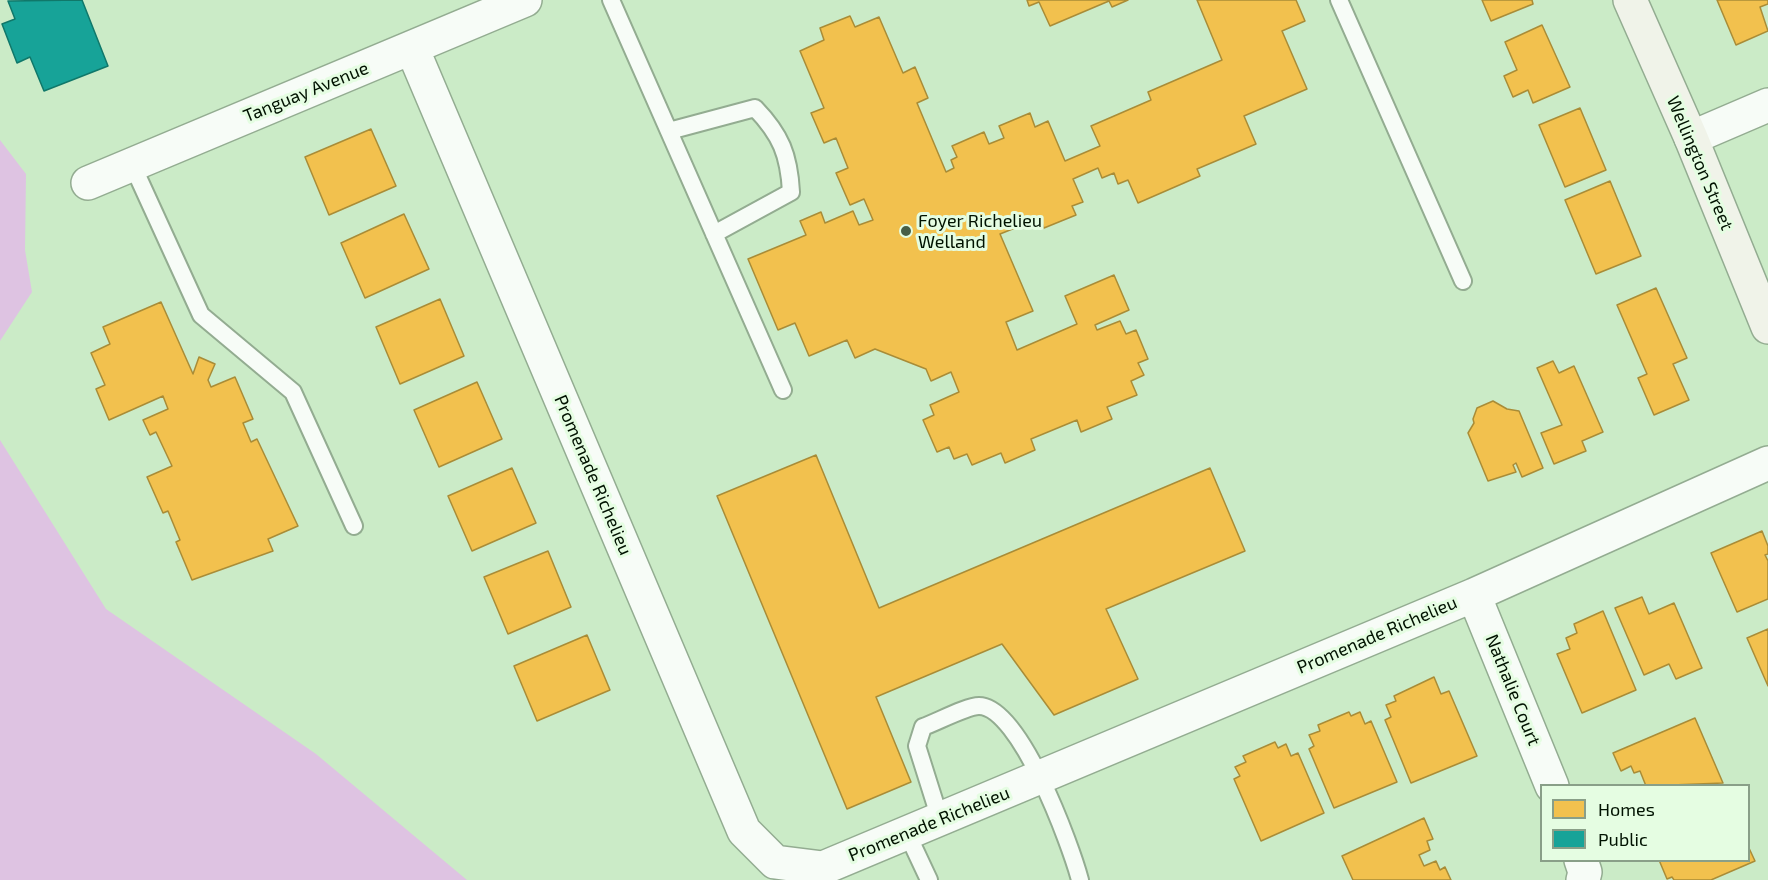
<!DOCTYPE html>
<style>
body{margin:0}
#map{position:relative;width:1768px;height:880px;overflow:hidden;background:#cbebc7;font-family:"Exo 2",sans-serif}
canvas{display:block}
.legend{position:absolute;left:1540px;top:784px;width:210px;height:78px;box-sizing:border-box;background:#e5fde2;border:2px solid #899f88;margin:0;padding:8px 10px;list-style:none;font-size:18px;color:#001200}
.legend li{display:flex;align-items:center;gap:12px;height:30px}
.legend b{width:30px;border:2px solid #899f88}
</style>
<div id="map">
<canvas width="1768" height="880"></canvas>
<ul class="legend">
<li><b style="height:16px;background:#f2c14e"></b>Homes</li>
<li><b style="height:16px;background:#17a398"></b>Public</li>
</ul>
</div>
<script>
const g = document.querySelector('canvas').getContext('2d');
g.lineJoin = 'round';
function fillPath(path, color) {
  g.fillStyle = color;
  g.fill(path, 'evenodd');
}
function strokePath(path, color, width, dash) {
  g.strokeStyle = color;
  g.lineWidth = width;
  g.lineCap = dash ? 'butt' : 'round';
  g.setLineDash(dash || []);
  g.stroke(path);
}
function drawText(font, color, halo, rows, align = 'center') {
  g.font = font + ' "Exo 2",sans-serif';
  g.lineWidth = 6;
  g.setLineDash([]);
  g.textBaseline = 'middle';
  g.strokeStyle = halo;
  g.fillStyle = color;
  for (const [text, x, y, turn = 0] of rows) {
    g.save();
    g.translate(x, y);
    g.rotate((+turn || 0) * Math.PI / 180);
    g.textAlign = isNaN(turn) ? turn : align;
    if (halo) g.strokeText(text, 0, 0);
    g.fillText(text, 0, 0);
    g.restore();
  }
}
const green = new Path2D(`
 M 0,140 L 26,174 L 25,250 L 32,292 L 0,341 Z
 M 0,440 L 106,609 L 316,754 L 467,880 L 0,880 Z`);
const homes = new Path2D(`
 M 1027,0 L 1128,0 L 1112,7 L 1109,1 L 1050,26 L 1039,2 L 1029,6 Z
 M 1197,0 L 1296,0 L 1305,21 L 1282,31 L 1307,89 L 1244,116 L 1256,144 L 1197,169 L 1200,176 L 1138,203 L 1128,180 L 1118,184 L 1114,173 L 1102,178 L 1098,168 L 1073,179 L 1083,202 L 1072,206 L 1076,215 L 1044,228 L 1040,218 L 1000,234 L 1033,311 L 1006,322 L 1017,350 L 1077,324 L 1065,296 L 1114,275 L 1129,310 L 1095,325 L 1097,330 L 1120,321 L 1126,334 L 1136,330 L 1148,359 L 1138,363 L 1144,375 L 1131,381 L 1137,395 L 1107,407 L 1112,419 L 1081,432 L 1077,420 L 1031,439 L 1035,450 L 1005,463 L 1001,453 L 972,465 L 967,454 L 954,459 L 949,447 L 937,452 L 923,420 L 934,415 L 930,405 L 959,392 L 951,372 L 931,381 L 926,369 L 875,349 L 855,358 L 847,340 L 809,356 L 795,323 L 778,330 L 748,259 L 806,235 L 800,221 L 821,212 L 825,223 L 853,211 L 859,225 L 873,220 L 864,199 L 850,205 L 836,173 L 848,168 L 836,138 L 824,143 L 811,113 L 824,108 L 800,51 L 824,40 L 820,28 L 850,16 L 855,27 L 879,17 L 903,73 L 915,67 L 928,98 L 917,103 L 946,172 L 954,168 L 951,160 L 957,157 L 952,146 L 984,132 L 989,144 L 1004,138 L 999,126 L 1030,113 L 1035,127 L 1048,121 L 1065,161 L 1100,146 L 1091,126 L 1151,100 L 1148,92 L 1222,60 Z
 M 1482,0 L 1532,0 L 1533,4 L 1491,21 Z
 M 1717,0 L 1768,0 L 1768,4 L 1760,7 L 1768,31 L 1736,45 Z
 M 1542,25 L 1570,87 L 1533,103 L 1528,90 L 1513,97 L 1504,76 L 1517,70 L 1505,42 Z
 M 1580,108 L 1606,170 L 1565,187 L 1539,125 Z
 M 371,129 L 396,186 L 329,215 L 305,157 Z
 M 1610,181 L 1641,256 L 1596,274 L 1565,200 Z
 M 404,214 L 429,269 L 365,298 L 341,243 Z
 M 1656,288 L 1687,358 L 1673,364 L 1689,400 L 1654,415 L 1638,378 L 1647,374 L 1617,305 Z
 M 440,299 L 464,356 L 400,384 L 376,327 Z
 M 161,302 L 193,374 L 199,357 L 215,364 L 208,380 L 211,387 L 235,377 L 253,419 L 243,423 L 251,442 L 257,439 L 298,526 L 268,539 L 273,551 L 192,580 L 176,542 L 180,540 L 168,511 L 163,513 L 147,477 L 172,466 L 156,432 L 150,435 L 143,420 L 168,409 L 163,396 L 109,420 L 96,389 L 105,385 L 91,353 L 110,344 L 103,327 Z
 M 1553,361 L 1559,373 L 1574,366 L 1603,432 L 1582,441 L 1586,451 L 1554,464 L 1541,433 L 1562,425 L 1537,368 Z
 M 477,382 L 502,439 L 439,467 L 414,410 Z
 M 1493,401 L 1507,409 L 1519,411 L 1543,468 L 1522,477 L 1516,463 L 1513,465 L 1516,472 L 1488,481 L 1468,433 L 1474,423 L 1473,419 L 1477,408 Z
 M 816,455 L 879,608 L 1210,468 L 1245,551 L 1106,609 L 1138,679 L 1054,715 L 1002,644 L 876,697 L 911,782 L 847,809 L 717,496 Z
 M 512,468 L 536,523 L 472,551 L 448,496 Z
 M 1762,531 L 1768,546 L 1768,554 L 1765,555 L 1768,561 L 1768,599 L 1737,612 L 1711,553 Z
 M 548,551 L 571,607 L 508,634 L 484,577 Z
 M 1642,597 L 1649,614 L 1674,603 L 1702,668 L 1676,679 L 1669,664 L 1644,675 L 1615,608 Z
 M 1603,611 L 1636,690 L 1582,713 L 1557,654 L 1570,649 L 1566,638 L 1577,633 L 1574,624 Z
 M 1768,629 L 1768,686 L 1747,638 Z
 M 587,635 L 610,690 L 537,721 L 514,666 Z
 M 1434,677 L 1441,694 L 1449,691 L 1477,756 L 1411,783 L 1385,720 L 1391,717 L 1386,705 L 1396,701 L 1394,696 Z
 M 1349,712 L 1351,716 L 1360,712 L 1365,724 L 1371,721 L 1397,782 L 1334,808 L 1309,749 L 1314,746 L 1309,735 L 1320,731 L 1318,725 Z
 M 1695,718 L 1723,783 L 1646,786 L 1640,771 L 1634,773 L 1631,766 L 1621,771 L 1613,753 Z
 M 1275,742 L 1278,748 L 1286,744 L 1291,756 L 1298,753 L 1324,813 L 1261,841 L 1234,779 L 1240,776 L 1235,767 L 1246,762 L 1243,756 Z
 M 1424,818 L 1433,839 L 1427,841 L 1430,850 L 1419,855 L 1424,866 L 1436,861 L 1440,870 L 1445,867 L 1451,880 L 1353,880 L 1342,856 Z
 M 1748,846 L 1755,861 L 1711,880 L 1674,880 L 1672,877 L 1667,879 L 1659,860 L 1748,860 Z`);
const public = new Path2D(`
 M 82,0 L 108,66 L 44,91 L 30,57 L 17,63 L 2,24 L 15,19 L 8,1 Z`);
const lane = new Path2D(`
 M 611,0 L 783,390
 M 1339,0 L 1463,281
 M 669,131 L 755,108 C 781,135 789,155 791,192 L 714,234
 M 132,164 L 201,315 L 293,392 L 354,526
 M 940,819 L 917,746 L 923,727 C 937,722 967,706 979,706 C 1020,706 1071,846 1080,880
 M 907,833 L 929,880`);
const street = new Path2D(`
 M 412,48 L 744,831 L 775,862 L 823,868 L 1474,595 L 1768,463
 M 1691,138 L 1768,105
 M 88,183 L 525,0
 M 1474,595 L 1552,786
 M 1581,860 L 1585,872 L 1583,880`);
const secondary = new Path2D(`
 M 1630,0 L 1691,138 L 1768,327`);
const markers = [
 [906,231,6,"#475e46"]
];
const streetNames = [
 ["Tanguay Avenue",306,92,-22],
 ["Wellington Street",1700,163,67],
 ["Promenade Richelieu",593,475,67],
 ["Promenade Richelieu",1377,635,-23],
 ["Nathalie Court",1513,690,68],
 ["Promenade Richelieu",929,824,-22]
];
const poiNames = [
 ["Foyer Richelieu",918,221],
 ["Welland",918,242]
];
fillPath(green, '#dec3e2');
fillPath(homes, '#f2c14e');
strokePath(homes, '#a98c37', 1.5);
fillPath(public, '#17a398');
strokePath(public, '#10786a', 1.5);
strokePath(lane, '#93ac91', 20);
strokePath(street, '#93ac91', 36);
strokePath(secondary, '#93ac91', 36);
strokePath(lane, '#f7fcf7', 16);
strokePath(street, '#f7fcf7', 33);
strokePath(secondary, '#f0f3e9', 33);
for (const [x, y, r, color] of markers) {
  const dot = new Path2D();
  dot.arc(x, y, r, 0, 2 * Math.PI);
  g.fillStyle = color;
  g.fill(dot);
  strokePath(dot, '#e5fde2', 2);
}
drawText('18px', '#001200', '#e5fde2', streetNames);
drawText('18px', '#001200', '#e5fde2', poiNames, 'left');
</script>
